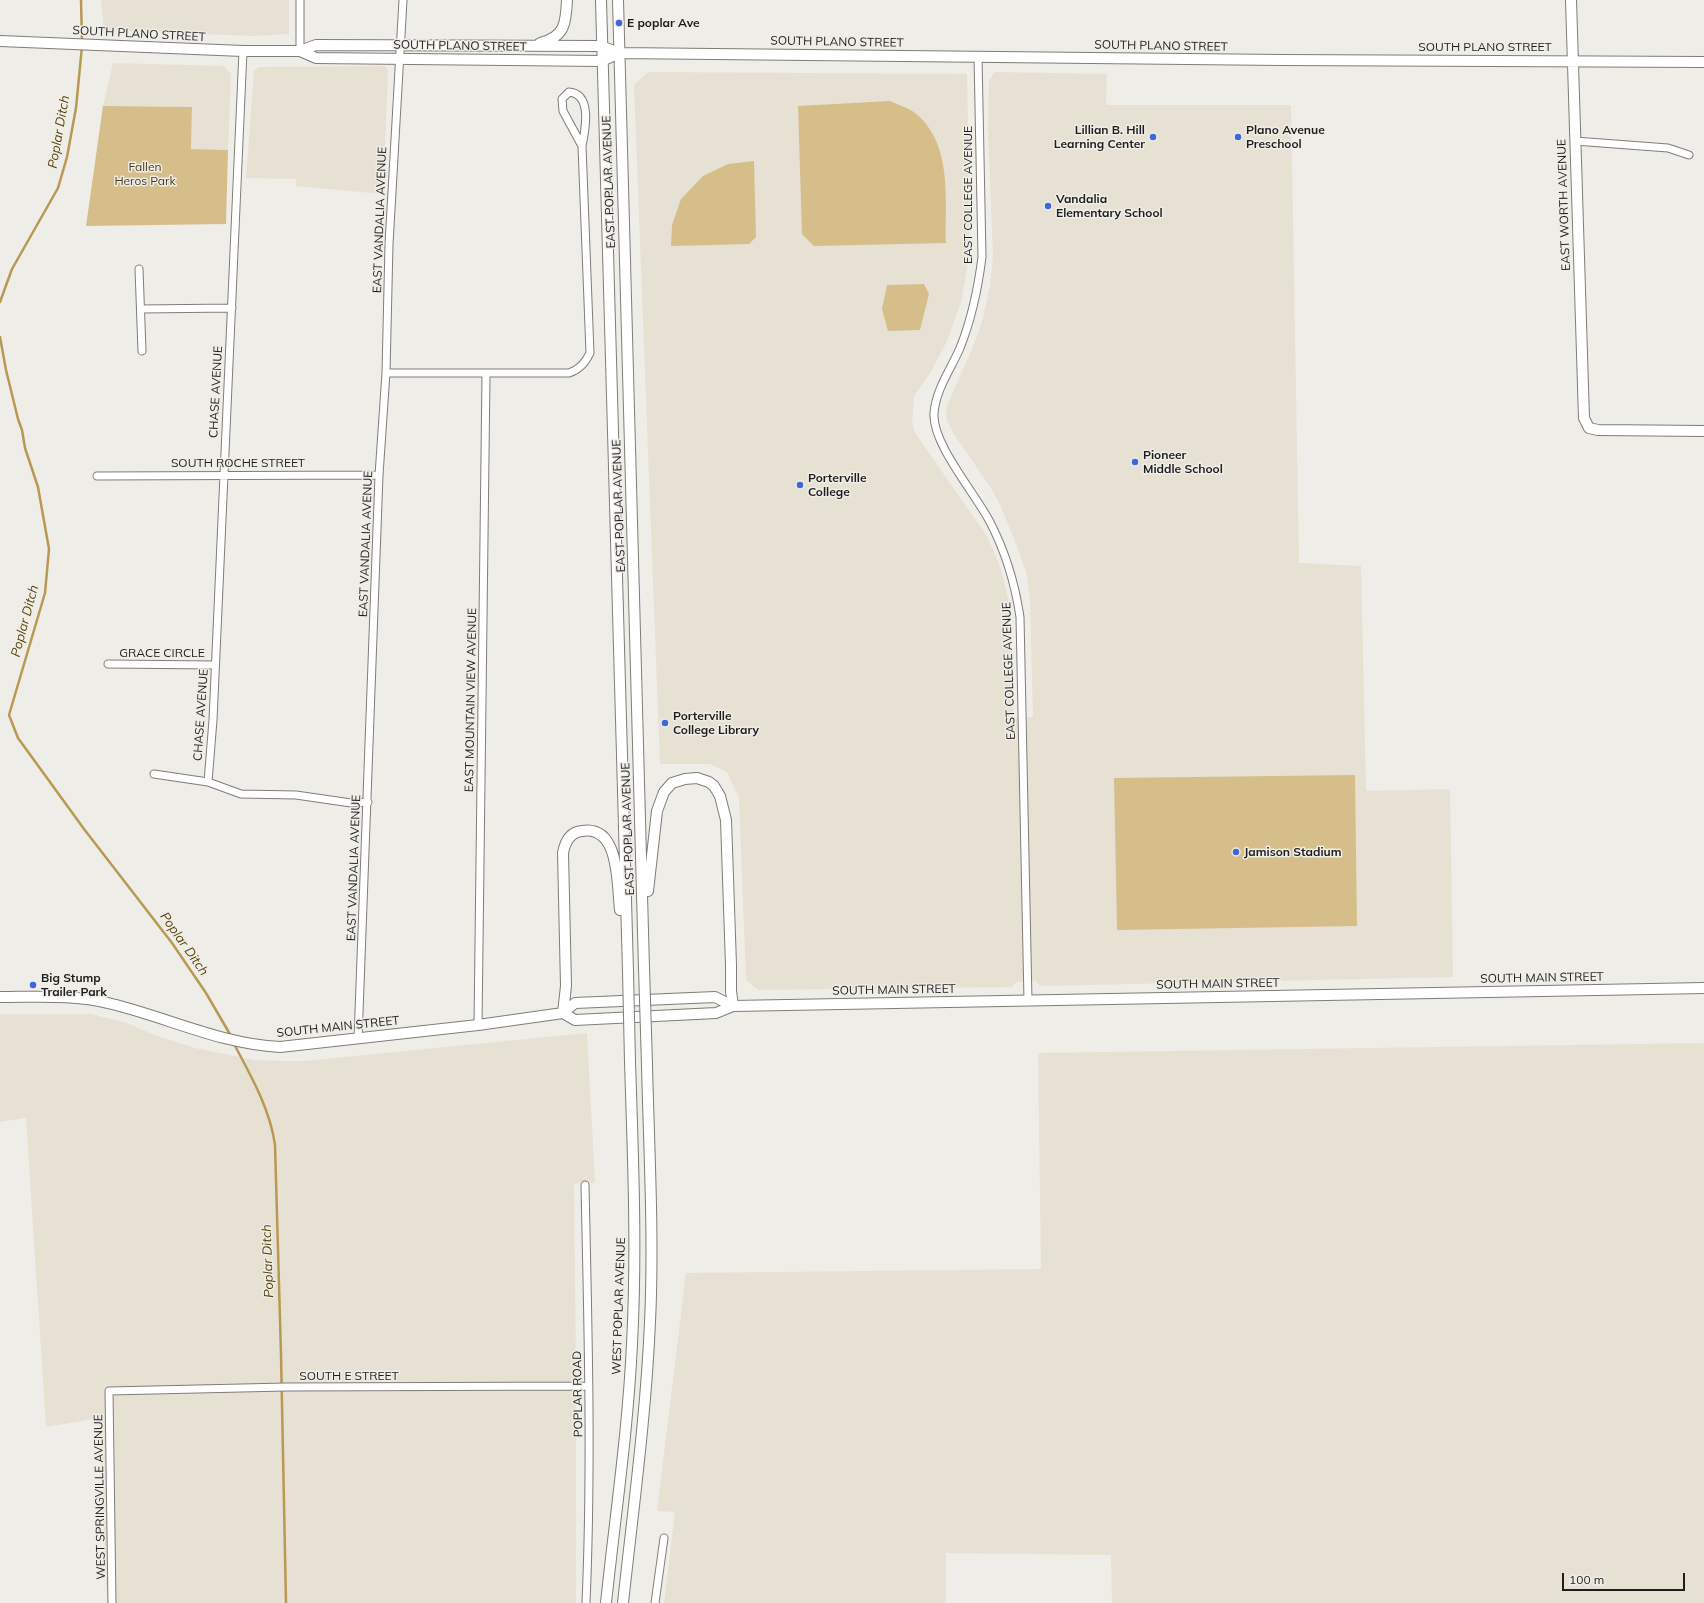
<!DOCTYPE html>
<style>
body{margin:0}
#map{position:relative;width:1704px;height:1603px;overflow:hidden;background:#efede7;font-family:Mulish,sans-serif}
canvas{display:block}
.scale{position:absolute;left:1562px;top:1573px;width:123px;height:18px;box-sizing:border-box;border:2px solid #1f1e1c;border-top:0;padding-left:5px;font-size:12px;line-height:14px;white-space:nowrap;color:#1f1e1c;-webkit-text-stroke:3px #efede7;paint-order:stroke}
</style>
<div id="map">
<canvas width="1704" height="1603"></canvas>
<div class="scale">100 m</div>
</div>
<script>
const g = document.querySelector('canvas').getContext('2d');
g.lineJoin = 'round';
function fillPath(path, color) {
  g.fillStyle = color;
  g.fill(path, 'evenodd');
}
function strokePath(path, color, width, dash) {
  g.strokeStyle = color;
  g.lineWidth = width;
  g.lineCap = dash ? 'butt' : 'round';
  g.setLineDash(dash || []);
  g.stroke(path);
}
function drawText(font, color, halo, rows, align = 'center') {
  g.font = font + ' Mulish,sans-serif';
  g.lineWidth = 3;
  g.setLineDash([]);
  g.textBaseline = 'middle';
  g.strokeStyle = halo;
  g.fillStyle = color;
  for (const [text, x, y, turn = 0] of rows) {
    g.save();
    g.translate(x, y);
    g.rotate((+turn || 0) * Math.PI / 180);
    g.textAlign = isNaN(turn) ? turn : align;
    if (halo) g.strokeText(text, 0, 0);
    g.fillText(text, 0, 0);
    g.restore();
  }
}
const built = new Path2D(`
 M 101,0 L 289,0 L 289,34 L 253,36 L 104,30 Z
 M 113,63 L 224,66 L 231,74 L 228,150 L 191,149 L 192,107 L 103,106 Z
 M 385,66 L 388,70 L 383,194 L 296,186 L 296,179 L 246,178 L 254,71 L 259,67 Z
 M 648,72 L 967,74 L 970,230 L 968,263 L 961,302 L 948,339 L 931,372 L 914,396 L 912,422 L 915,433 L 987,536 L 1001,569 L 1009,602 L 1014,718 L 1033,717 L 1030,600 L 1027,575 L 1018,549 L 1001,507 L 991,488 L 955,436 L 947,421 L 946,408 L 972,349 L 983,318 L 990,286 L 993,257 L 988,130 L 989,80 L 995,72 L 1107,74 L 1106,105 L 1291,105 L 1299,563 L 1361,566 L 1366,791 L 1450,789 L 1453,977 L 1041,986 L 1035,981 L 1017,982 L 1012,987 L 758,990 L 746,980 L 739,798 L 727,772 L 710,764 L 660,764 L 634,85 Z
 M 0,1014 L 90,1014 L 124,1022 L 157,1036 L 195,1048 L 255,1060 L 279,1061 L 304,1061 L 587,1033 L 595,1183 L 574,1184 L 576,1370 L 576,1603 L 107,1603 L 99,1418 L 46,1427 L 26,1118 L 0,1122 Z
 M 1704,1043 L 1704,1603 L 1112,1603 L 1111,1555 L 946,1553 L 946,1603 L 664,1603 L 675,1512 L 657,1511 L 686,1273 L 1041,1269 L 1038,1053 Z`);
const green = new Path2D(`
 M 890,101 C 898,105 909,108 915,113 C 953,143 945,200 946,243 L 814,246 L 802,234 L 798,106 Z
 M 103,106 L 192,107 L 191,149 L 228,150 L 226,224 L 86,226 Z
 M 754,161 L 756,237 L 749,244 L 671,246 L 672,225 L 681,199 L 703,176 L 728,164 Z
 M 924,284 L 929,294 L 920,330 L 888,331 L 882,309 L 887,285 Z
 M 1355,775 L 1357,926 L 1117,930 L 1114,778 Z`);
const stream = new Path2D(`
 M 81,0 L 82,41
 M 0,302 L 12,269 L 58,188 L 67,157 L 76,108 L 82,46
 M 0,337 L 6,370 L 18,419 L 22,430 L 25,448 L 38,487 L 49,549 L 45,593 L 9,715 L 18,738 L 84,829 L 172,943 L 206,993 L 231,1036
 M 234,1044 C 251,1076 270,1109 275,1145 L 281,1354 L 286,1603`);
const street = new Path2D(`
 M 300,0 L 300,51
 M 978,56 L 982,257 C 978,289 972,318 960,348 C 951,369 936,389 934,413 C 932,444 975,493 990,522 C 1006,553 1015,583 1020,617 L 1028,1001
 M 1575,141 L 1668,148 L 1689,155
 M 139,269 L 142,351
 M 141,309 L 232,308
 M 386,373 L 569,373 C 580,369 585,363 590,353 L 582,146 C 585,131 593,94 569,92 L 562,99 L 563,111 L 582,146
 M 97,476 L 379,475
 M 108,664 L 215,665
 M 154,774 L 208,782 L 241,794 L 296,795 L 351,803 L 368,802
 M 208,782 L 213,720 L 243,51
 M 478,1025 L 486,375
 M 358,1039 L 379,475 L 386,373 L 389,244 L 403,0
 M 585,1185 C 588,1325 592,1464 586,1603
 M 112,1603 L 109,1391 L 286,1387 L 589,1386
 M 655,1603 L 664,1538`);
const secondary = new Path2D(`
 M 601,0 L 628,971
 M 618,0 L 644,968
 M 1571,0 L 1584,418 L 1589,428 L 1598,430 L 1704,431
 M 0,41 L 243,51 L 300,51 L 316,45 L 601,46 L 619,53 L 1281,60 L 1704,62
 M 540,43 C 565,37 566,23 567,0
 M 300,51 L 316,58 L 602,61 L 619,53
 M 648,891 L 657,811 L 664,792 L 672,783 L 685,779 L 697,778 L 709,782 L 714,786 L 720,796 L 726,820 L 731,965 L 731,991 L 733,1006
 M 0,997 C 37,997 76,994 112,1004 C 169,1018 221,1044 280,1047 L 478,1025 L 563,1013 L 575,1003 L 715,997 L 733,1006
 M 563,1013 L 575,1020 L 716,1013 L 733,1006 L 1704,988
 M 563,1013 L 566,986 L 563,853 C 565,842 570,832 582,831 C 620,825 617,884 620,910
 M 606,1603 C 615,1517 628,1431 632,1344 C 637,1250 633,1156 630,1062
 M 623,1603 C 633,1510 646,1416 650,1322 C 654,1237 649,1151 647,1065`);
const secondaryBridge = new Path2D(`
 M 644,968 L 647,1065
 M 628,971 L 630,1062`);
const markers = [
 [619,23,4,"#3e66d8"],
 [1153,137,4,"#3e66d8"],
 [1238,137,4,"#3e66d8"],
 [1048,206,4,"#3e66d8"],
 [1135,462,4,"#3e66d8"],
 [800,485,4,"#3e66d8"],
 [665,723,4,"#3e66d8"],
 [1236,852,4,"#3e66d8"],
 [33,985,4,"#3e66d8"]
];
const poiNames = [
 ["E poplar Ave",627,23],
 ["Lillian B. Hill",1145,130,"right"],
 ["Learning Center",1145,144,"right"],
 ["Plano Avenue",1246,130],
 ["Preschool",1246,144],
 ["Vandalia",1056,199],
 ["Elementary School",1056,213],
 ["Pioneer",1143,455],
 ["Middle School",1143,469],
 ["Porterville",808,478],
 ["College",808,492],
 ["Porterville",673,716],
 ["College Library",673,730],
 ["Jamison Stadium",1244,852],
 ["Big Stump",41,978],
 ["Trailer Park",41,992]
];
const streetNames = [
 ["SOUTH PLANO STREET",139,34,3],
 ["SOUTH PLANO STREET",837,42,1],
 ["SOUTH PLANO STREET",460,46,1],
 ["SOUTH PLANO STREET",1161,46,1],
 ["SOUTH PLANO STREET",1485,47],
 ["EAST POPLAR AVENUE",609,182,-92],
 ["EAST COLLEGE AVENUE",968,195,-90],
 ["EAST WORTH AVENUE",1564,205,-92],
 ["EAST VANDALIA AVENUE",380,220,-88],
 ["CHASE AVENUE",216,392,-87],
 ["SOUTH ROCHE STREET",238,463],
 ["EAST POPLAR AVENUE",619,506,-92],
 ["EAST VANDALIA AVENUE",366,544,-88],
 ["GRACE CIRCLE",162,653],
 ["EAST COLLEGE AVENUE",1009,671,-92],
 ["EAST MOUNTAIN VIEW AVENUE",471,700,-89],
 ["CHASE AVENUE",201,715,-86],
 ["EAST POPLAR AVENUE",628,829,-92],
 ["EAST VANDALIA AVENUE",354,868,-88],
 ["SOUTH MAIN STREET",1542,978,-1],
 ["SOUTH MAIN STREET",1218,984,-1],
 ["SOUTH MAIN STREET",894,990,-1],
 ["SOUTH MAIN STREET",338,1027,-6],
 ["WEST POPLAR AVENUE",619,1306,-88],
 ["SOUTH E STREET",349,1376],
 ["POPLAR ROAD",578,1394,-91],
 ["WEST SPRINGVILLE AVENUE",100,1497,-91]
];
const parkNames = [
 ["Fallen",145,167],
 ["Heros Park",145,181]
];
const waterNames = [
 ["Poplar Ditch",59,132,-80],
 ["Poplar Ditch",25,621,-75],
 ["Poplar Ditch",184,944,55],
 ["Poplar Ditch",268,1261,-92]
];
fillPath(built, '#e7e1d4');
fillPath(green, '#d6be8a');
strokePath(stream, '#b89953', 2.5);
strokePath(street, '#807d78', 9);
strokePath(secondary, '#807d78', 12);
strokePath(street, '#fff', 7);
strokePath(secondary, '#fff', 10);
strokePath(secondaryBridge, '#807d78', 12, []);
strokePath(secondaryBridge, '#fff', 10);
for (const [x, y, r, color] of markers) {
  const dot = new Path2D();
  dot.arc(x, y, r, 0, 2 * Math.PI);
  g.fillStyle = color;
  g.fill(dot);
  strokePath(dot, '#efede7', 1.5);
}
drawText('bold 12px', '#1f1e1c', '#efede7', poiNames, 'left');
drawText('12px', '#1f1e1c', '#efede7', streetNames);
drawText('12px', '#47391a', '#efede7', parkNames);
drawText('italic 13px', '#59430a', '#efede7', waterNames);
</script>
